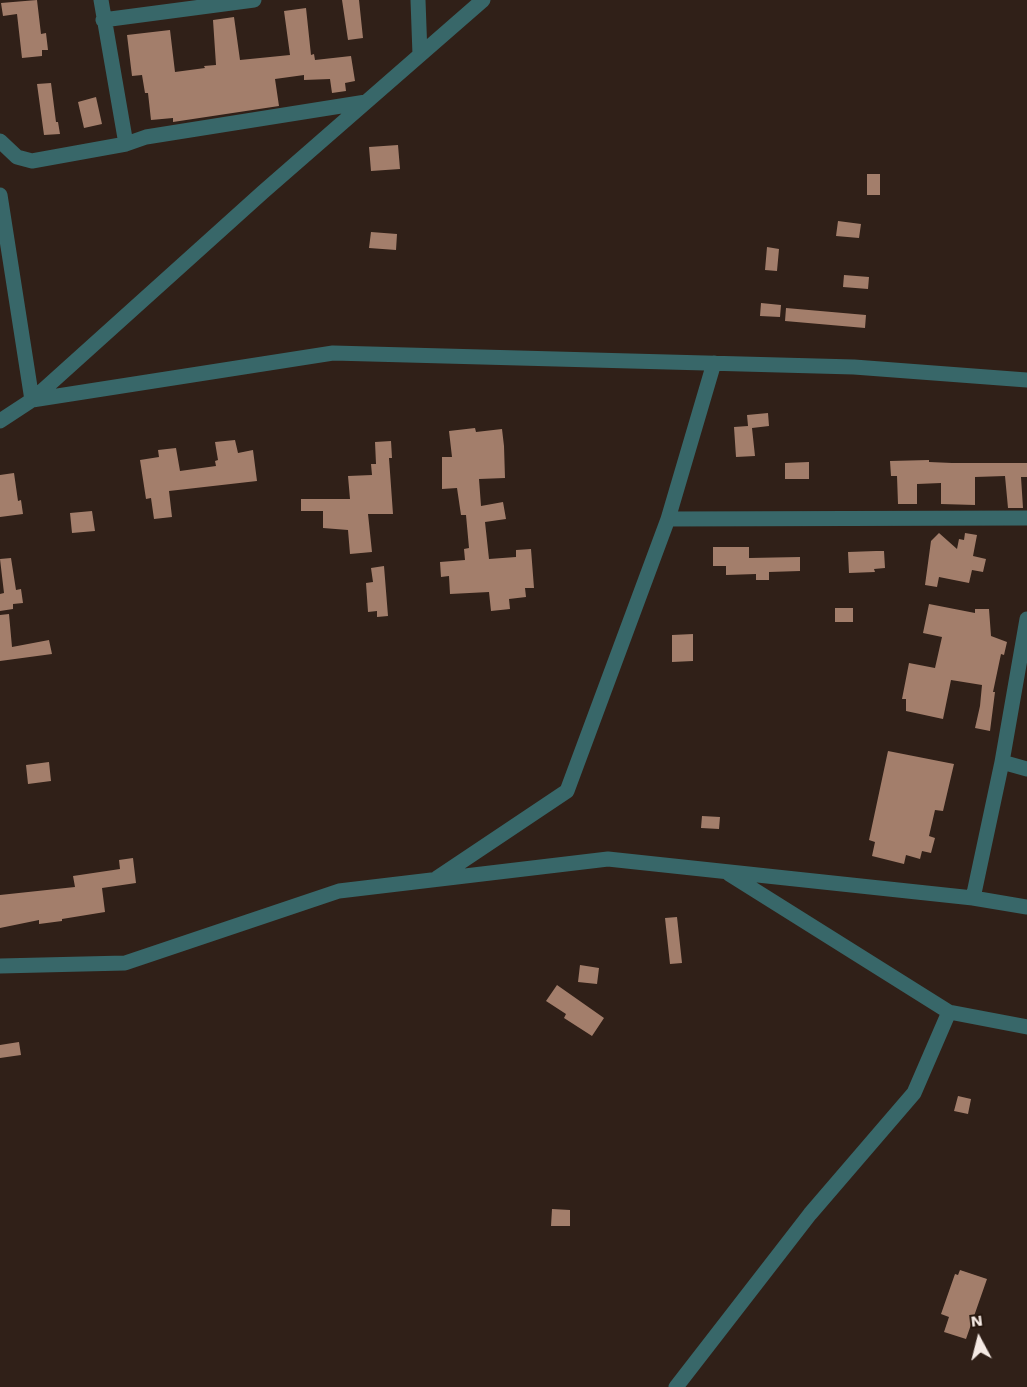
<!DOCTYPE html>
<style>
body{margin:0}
#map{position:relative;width:1027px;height:1387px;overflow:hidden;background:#302018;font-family:"Work Sans",sans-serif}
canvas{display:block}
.north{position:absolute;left:949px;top:1309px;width:60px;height:60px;-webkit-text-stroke:4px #26170e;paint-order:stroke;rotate:353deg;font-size:16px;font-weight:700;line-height:24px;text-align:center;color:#f5eae4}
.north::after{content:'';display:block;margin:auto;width:21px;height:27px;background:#f5eae4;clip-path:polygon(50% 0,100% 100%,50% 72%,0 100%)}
</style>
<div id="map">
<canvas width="1027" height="1387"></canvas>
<div class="north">N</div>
</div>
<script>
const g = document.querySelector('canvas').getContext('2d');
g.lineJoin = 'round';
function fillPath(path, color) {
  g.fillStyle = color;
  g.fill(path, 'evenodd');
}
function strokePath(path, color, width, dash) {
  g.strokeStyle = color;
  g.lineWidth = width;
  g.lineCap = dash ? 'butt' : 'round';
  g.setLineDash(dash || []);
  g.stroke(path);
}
const building = new Path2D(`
 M 37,0 L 41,34 L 46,33 L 48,50 L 42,50 L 42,56 L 22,58 L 17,14 L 3,16 L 1,3 Z
 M 342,0 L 359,0 L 363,38 L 348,40 Z
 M 306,8 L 311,55 L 314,54 L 315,60 L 351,56 L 355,81 L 345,83 L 346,91 L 332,93 L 330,79 L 304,80 L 304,75 L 275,79 L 279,106 L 173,122 L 173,118 L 151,120 L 148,93 L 145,93 L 142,75 L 132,76 L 127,35 L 170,30 L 175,72 L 205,68 L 204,66 L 216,65 L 213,20 L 234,17 L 240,60 L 290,55 L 284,11 Z
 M 51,83 L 56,122 L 58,122 L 60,134 L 44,135 L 37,84 Z
 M 96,97 L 102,124 L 84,128 L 78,102 Z
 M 398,145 L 400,169 L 371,171 L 369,147 Z
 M 867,174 L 880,174 L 880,195 L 867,195 Z
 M 838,221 L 861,224 L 859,238 L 836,236 Z
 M 371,232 L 397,234 L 396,250 L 369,248 Z
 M 767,247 L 779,249 L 777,271 L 765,270 Z
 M 844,275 L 869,277 L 868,289 L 843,287 Z
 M 761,303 L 781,305 L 780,317 L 760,316 Z
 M 786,308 L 866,315 L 865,328 L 785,321 Z
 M 768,413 L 769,426 L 752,428 L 755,456 L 736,457 L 734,427 L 748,426 L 747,415 Z
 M 475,428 L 476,432 L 502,429 L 504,446 L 505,478 L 479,479 L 481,506 L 503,502 L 506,519 L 485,522 L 489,559 L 516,557 L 516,550 L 531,549 L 534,588 L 525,588 L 526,597 L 509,599 L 510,609 L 491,611 L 489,592 L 450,594 L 449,576 L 441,577 L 440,562 L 465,560 L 464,549 L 469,548 L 466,515 L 461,515 L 457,488 L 442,489 L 442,457 L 452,457 L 449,431 Z
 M 235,440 L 238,453 L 253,450 L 257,481 L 169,491 L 172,517 L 154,519 L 151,498 L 146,499 L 140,460 L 159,457 L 158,450 L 176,448 L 180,471 L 216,466 L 215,461 L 218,460 L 215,442 Z
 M 391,441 L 392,458 L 389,458 L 393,514 L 368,514 L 372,552 L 350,554 L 348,530 L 323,528 L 323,511 L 301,511 L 301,499 L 350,499 L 348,476 L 372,475 L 371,464 L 376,464 L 375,442 Z
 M 929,460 L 929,462 L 952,463 L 1027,463 L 1027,477 L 1021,477 L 1023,508 L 1008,508 L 1005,476 L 975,477 L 975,505 L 941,504 L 941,483 L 917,484 L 917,504 L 898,504 L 897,476 L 891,476 L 890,461 Z
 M 809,462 L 809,479 L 785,479 L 785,463 Z
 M 14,473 L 18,501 L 21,500 L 23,514 L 0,517 L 0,475 Z
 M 92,511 L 95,531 L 72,533 L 70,513 Z
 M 939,533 L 957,549 L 959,539 L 964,540 L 965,533 L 977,535 L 973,556 L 986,559 L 983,572 L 972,570 L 969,583 L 939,577 L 937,587 L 925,585 L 931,541 Z
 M 713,547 L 749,547 L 749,558 L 800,557 L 800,571 L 769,572 L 769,580 L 756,580 L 756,574 L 726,575 L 726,566 L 713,566 Z
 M 876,551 L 884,551 L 885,568 L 874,569 L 875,572 L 849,573 L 848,552 Z
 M 11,558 L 16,590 L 21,589 L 23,603 L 13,604 L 13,609 L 0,611 L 0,594 L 4,593 L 0,559 Z
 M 384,566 L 388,616 L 377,617 L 377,611 L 368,612 L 366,583 L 373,582 L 371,568 Z
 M 929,604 L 975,613 L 975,609 L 989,609 L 991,636 L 1007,642 L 1004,655 L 1001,654 L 993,692 L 995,692 L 990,731 L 975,728 L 980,706 L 982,685 L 951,680 L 943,719 L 906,711 L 906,699 L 902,699 L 909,663 L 935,668 L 942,637 L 923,633 Z
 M 835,608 L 853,608 L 853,622 L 835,622 Z
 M 9,614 L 12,647 L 49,640 L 52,654 L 0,661 L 0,615 Z
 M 693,634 L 693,661 L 672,662 L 672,635 Z
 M 888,751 L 954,764 L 943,811 L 935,810 L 929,836 L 935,838 L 931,853 L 922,851 L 920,859 L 906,855 L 904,864 L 872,856 L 875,842 L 869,840 Z
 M 49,762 L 51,781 L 28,784 L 26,765 Z
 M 702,816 L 720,817 L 719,829 L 701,828 Z
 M 133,858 L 136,883 L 102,888 L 105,912 L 62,919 L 62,921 L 39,924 L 39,920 L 0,928 L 0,895 L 75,887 L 73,876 L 120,869 L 119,860 Z
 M 677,917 L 682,963 L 670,964 L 665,918 Z
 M 580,965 L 599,968 L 597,984 L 578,982 Z
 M 557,985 L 604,1018 L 592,1036 L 564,1018 L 566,1014 L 546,1001 Z
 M 19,1042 L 21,1055 L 0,1058 L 0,1045 Z
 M 958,1096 L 971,1099 L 968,1114 L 954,1111 Z
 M 552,1209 L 570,1210 L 570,1226 L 551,1226 Z
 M 960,1270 L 987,1279 L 966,1339 L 944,1332 L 949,1317 L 941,1314 L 955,1274 L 958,1275 Z`);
const minor = new Path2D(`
 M 101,0 L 126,144
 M 418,0 L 420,55
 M 103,20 L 254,0
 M 0,141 L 17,157 L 32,161 L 126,144 L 146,137 L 366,102
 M 0,195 L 32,400 L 333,353 L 854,367 L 1027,380
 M 0,421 L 32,400 L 263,192 L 483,0
 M 668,519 L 1027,518
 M 1002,762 L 1027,769
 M 729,874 L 949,1012 L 1027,1027
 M 437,878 L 567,791 L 668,519 L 714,363
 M 973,898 L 1002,762 L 1027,619
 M 0,966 L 125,963 L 339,891 L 608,859 L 973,898 L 1027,907
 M 676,1387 L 810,1214 L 914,1093 L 949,1012`);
fillPath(building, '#a37e6b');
strokePath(minor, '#386769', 15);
</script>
